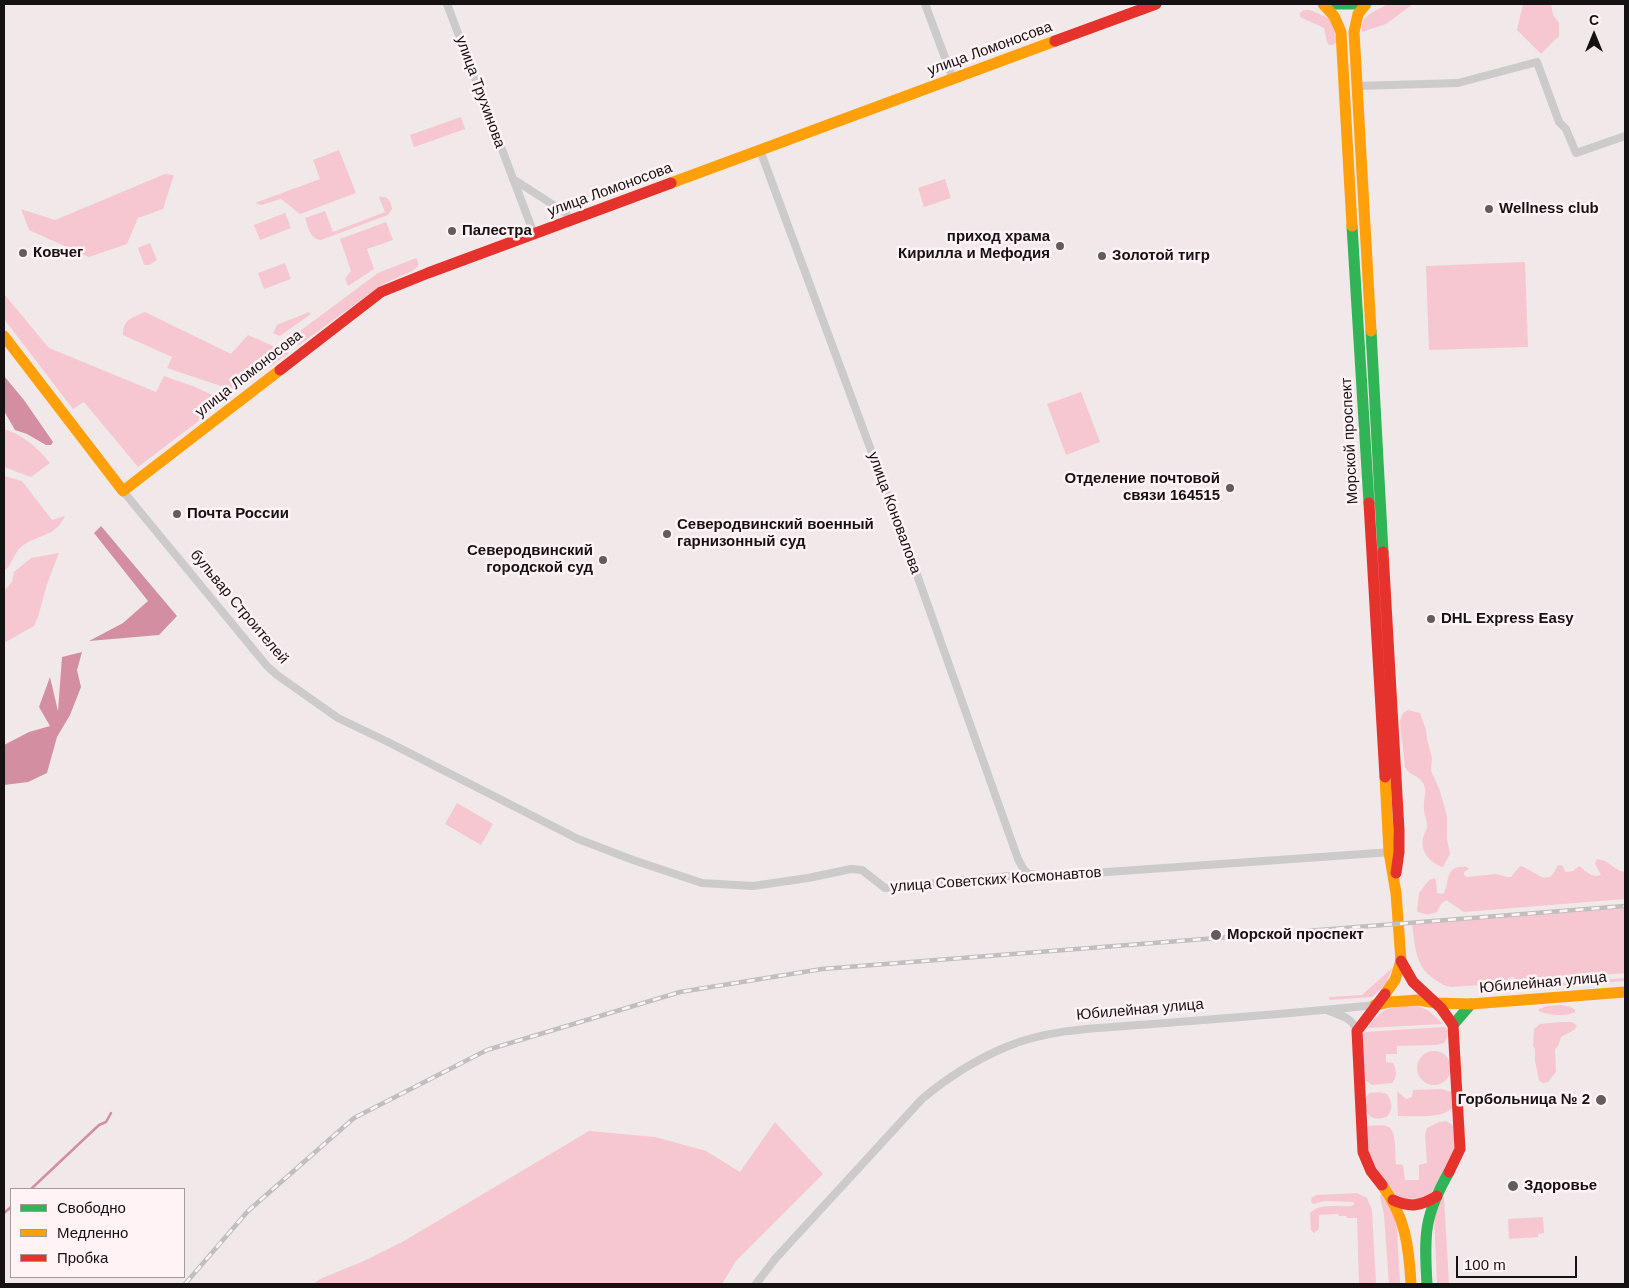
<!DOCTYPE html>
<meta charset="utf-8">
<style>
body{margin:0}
#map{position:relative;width:1629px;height:1288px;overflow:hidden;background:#f0e8e9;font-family:Arial,sans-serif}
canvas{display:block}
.frame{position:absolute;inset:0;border:5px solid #161112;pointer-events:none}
.legend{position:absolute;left:10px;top:1188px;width:175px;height:90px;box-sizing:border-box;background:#fff3f5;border:1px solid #a2999a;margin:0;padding:6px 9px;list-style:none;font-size:15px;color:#161112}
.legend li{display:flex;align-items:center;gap:10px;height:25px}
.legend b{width:25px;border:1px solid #a2999a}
.north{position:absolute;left:1569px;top:10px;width:50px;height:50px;-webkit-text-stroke:4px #fff3f5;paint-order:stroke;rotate:0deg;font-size:14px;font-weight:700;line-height:20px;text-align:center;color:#161112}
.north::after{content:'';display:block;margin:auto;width:18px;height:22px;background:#161112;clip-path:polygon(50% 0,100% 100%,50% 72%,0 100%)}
.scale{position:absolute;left:1456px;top:1256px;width:121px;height:22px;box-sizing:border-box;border:2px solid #161112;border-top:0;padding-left:6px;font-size:15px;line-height:18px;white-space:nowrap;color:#161112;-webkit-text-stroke:4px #fff3f5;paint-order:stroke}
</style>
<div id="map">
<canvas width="1629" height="1288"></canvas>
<div class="frame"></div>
<ul class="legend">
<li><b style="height:6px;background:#30b455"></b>Свободно</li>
<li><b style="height:6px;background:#ff9f0a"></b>Медленно</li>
<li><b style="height:6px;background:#e5322d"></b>Пробка</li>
</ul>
<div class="north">С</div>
<div class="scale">100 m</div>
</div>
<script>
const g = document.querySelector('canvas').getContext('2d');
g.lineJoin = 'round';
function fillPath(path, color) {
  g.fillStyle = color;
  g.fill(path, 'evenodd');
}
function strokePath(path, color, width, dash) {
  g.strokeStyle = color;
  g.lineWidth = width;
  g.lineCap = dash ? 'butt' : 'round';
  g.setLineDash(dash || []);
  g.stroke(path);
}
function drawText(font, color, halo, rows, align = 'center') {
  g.font = font + ' Arial,sans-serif';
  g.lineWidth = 5;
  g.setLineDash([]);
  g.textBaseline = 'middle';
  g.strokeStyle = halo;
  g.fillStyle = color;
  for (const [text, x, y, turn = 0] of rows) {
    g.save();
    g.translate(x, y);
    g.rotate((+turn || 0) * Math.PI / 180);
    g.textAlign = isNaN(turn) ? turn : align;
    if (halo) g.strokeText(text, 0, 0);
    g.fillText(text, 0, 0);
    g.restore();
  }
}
const green = new Path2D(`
 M 1387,4 L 1413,4 L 1386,24 L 1362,32 C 1360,13 1375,13 1387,4 Z
 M 1523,4 L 1551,4 L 1553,15 L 1559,23 L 1559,36 L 1541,54 L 1517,30 Z
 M 1304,10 L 1310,10 L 1331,19 L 1337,42 L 1333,45 L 1329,45 L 1327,42 L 1324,28 L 1300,17 L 1300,13 Z
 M 461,117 L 465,129 L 414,147 L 410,135 Z
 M 339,150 L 356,193 L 300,214 L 281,199 L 261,205 L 255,203 L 320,179 L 313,160 Z
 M 165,174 L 174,175 L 163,209 L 138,218 L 127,244 L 89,257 L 29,230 L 21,209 L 55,220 Z
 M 945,179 L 951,198 L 924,207 L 918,188 Z
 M 379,197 C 388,196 391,201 392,209 L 388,215 L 321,240 C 310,239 308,227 305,218 L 325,211 L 333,232 L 385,212 Z
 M 285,213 L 291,228 L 260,240 L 254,225 Z
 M 386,222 L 393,240 L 367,249 L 374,269 L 348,286 L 345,279 L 351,271 L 340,239 Z
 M 150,243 L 157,260 L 149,265 L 144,265 L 138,248 Z
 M 416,258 L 418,262 L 418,266 L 412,271 L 383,284 L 299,345 L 288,340 L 378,273 Z
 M 1525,262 L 1528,347 L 1429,350 L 1426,266 Z
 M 285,263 L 291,279 L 264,289 L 258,273 Z
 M 4,294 L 49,348 L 156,392 L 164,376 L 195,387 L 225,401 L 138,467 L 84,402 L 73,409 L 4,319 Z
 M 145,312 L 231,354 L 248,335 L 289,353 L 236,391 L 167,368 L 172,357 L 123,335 C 123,319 132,318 145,312 Z
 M 309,312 L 311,314 L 280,336 L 273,333 L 277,325 Z
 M 1081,392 L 1100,442 L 1066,455 L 1047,404 Z
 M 4,429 C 23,435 37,447 50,463 L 31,477 L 4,467 Z
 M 4,476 L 22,481 L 52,520 L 65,516 C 56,538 34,534 19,549 C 13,556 11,566 4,571 Z
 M 59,553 L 47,584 L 38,617 L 34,626 L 4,643 L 4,591 L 12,582 L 14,572 L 31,558 Z
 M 1408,710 L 1420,713 L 1426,730 L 1427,739 L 1432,758 L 1431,771 L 1439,788 L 1447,816 L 1447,839 L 1450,854 L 1443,867 C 1430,863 1420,852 1423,838 C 1424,834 1426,831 1427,827 C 1427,819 1423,812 1424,804 C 1424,797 1427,792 1424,785 C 1420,775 1409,776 1405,767 L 1400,721 L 1403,713 Z
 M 457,803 L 493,824 L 481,845 L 445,824 Z
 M 1597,859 C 1609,861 1608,864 1617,869 C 1619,871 1622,871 1625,872 L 1625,899 L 1464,912 L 1446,900 L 1441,904 L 1437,912 C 1431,915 1423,915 1417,911 L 1419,893 L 1429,880 L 1435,878 L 1436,881 L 1437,893 L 1443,894 C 1451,885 1442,864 1467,867 L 1469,869 L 1464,872 L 1464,875 L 1467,877 L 1496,874 L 1508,877 L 1511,877 L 1519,867 L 1521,866 C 1534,870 1549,890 1557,866 L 1560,865 L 1563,866 L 1565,872 L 1573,871 L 1579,866 C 1586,871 1591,878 1601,875 L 1595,864 Z
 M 1625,908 L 1625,973 L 1515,982 L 1514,977 L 1508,978 L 1507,983 L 1452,987 C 1444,986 1440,983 1434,979 C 1415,966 1415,945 1412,924 Z
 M 1392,968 L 1386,984 L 1372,997 L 1330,1000 L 1329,997 L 1362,995 Z
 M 1625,978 L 1625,981 L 1527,989 L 1524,988 L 1525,986 Z
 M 1416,1005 L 1429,1011 L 1443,1024 L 1367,1028 C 1384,1006 1390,1007 1416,1005 Z
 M 1560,1005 L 1571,1007 L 1575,1010 L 1575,1012 C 1568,1017 1546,1015 1539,1011 L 1539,1009 L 1547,1006 Z
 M 1561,1022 L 1572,1022 L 1577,1026 L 1574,1030 L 1561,1037 L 1558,1046 L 1555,1049 L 1556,1072 L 1548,1082 L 1542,1083 L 1539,1080 L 1535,1061 L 1535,1049 L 1533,1046 L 1534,1029 L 1540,1024 Z
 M 1443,1027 L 1446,1028 C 1449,1034 1447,1038 1444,1043 L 1435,1045 L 1397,1046 L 1397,1054 L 1386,1054 L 1386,1062 L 1393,1063 C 1397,1070 1397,1078 1392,1083 L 1372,1085 L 1365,1080 L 1361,1037 L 1365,1032 Z
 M1417 1068a17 17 0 1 1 34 0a17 17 0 1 1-34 0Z
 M 1442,1089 L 1451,1092 L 1452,1108 C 1442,1119 1413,1116 1398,1116 L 1397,1091 L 1406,1099 L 1412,1097 L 1413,1090 Z
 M 1378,1092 L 1387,1094 C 1392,1101 1394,1111 1386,1117 C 1370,1122 1366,1115 1364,1100 L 1369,1093 Z
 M 1446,1121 L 1453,1125 L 1455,1145 L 1450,1162 L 1431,1193 L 1420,1200 L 1409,1200 L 1399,1198 L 1372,1167 L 1365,1130 L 1368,1126 C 1374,1126 1382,1124 1388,1127 C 1397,1130 1395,1155 1396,1164 L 1403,1165 L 1405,1180 L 1419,1180 L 1419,1165 L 1427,1163 L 1425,1135 L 1427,1128 L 1439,1122 Z
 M 775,1122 L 823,1174 L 736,1261 L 722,1284 L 313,1284 L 320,1279 L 366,1260 L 404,1241 L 589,1131 L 655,1137 L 706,1151 L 740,1172 Z
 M 1357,1193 L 1367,1198 L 1372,1210 L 1376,1284 L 1356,1284 L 1359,1284 L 1357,1218 L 1347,1218 L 1346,1216 L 1339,1216 L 1338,1214 L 1319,1215 L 1319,1229 L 1314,1233 L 1311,1230 L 1310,1213 C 1318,1203 1340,1207 1352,1206 L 1354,1204 L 1353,1202 L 1325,1201 L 1313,1204 L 1311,1202 L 1312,1197 L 1317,1195 Z
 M 1382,1194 L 1394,1215 L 1397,1230 L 1400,1284 L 1389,1284 L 1384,1215 L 1380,1195 Z
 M 1444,1197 L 1449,1284 L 1437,1284 L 1434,1214 L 1441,1198 Z
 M 1543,1217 L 1544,1233 L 1538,1234 L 1538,1237 L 1509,1239 L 1508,1219 Z`);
const water = new Path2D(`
 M 4,376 L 24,400 L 53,442 L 51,445 L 46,445 L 27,434 L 15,430 L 4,411 Z
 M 101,526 L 177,616 L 159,635 L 89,641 L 123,623 L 148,601 L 94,533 Z
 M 82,652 L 77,670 L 81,687 L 70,715 L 57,737 L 47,773 L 28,782 L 4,785 L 4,745 L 29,732 L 50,726 L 39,707 L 50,677 L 58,711 L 62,657 Z`);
const stream = new Path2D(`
 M 31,1189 L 99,1125 L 106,1122 L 111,1113
 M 4,1213 L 11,1207`);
const street = new Path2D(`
 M 447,4 L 534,234
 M 925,4 L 953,79
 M 1357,86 L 1458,83 L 1537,62 L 1559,122 L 1566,129 L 1576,153 L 1625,136
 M 760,150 L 916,572 L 1018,859 L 1024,870 L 1029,874
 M 513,179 L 566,213 L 569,220
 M 123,491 L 267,666 L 277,675 L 338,718 L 388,742 L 578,839 L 633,860 L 702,883 L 753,886 L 808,878 L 851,869 L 862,870 L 885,888 L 1029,874 L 1050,876 L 1392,852
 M 1329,1011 C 1340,1015 1353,1018 1357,1031
 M 756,1284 L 775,1259 L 922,1099 C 947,1078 975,1060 1006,1047 C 1050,1028 1104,1028 1152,1024 C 1226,1018 1301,1013 1375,1005`);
const fast = new Path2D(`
 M 1330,4 L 1359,4
 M 1352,226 L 1369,503
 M 1371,331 L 1383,552
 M 1453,1025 L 1471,1004
 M 1427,1284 C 1424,1234 1424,1216 1449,1172`);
const slow = new Path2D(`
 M 1323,4 L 1334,16 L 1341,32 L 1352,226
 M 1366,4 L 1358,14 L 1354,32 L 1371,331
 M 671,183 L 1055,41
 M 4,336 L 123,491 L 280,370
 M 1385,777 L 1389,852 L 1396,893 L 1401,961 L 1395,980 L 1385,994
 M 1375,1005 L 1389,1002 L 1418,1000 L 1436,1003 L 1471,1004 L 1625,992
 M 1382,1185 C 1405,1216 1409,1246 1411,1284`);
const jam = new Path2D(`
 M 1055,41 L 1156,4
 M 280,370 L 381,292 L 428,273 L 671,183
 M 1369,503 L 1385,777
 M 1383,552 L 1399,830 L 1399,852 L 1396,873
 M 1401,961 L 1413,982 L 1441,1008 L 1453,1025 L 1460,1149 L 1449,1172
 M 1382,1185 L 1371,1171 L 1363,1152 L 1357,1031 L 1385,994
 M 1393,1200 C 1410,1208 1421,1206 1437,1196`);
const rail = new Path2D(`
 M 185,1284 L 248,1211 L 354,1118 L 487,1050 L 680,992 L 822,969 L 1625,906`);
const markers = [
 [1489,209,5,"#625c5d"],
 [452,231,5,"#625c5d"],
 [1060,246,5,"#625c5d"],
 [23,253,5,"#625c5d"],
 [1102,256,5,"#625c5d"],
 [1230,488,5,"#625c5d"],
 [177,514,5,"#625c5d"],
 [667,534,5,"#625c5d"],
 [603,560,5,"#625c5d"],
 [1431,619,5,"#625c5d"],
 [1216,935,6,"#625c5d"],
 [1601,1100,6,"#625c5d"],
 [1513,1186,6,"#625c5d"]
];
const streetNames = [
 ["улица Ломоносова",990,49,-20],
 ["улица Трухинова",480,92,70],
 ["улица Ломоносова",610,190,-20],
 ["улица Ломоносова",249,374,-38],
 ["Морской проспект",1350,441,-93],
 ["улица Коновалова",894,513,70],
 ["бульвар Строителей",239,607,50],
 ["улица Советских Космонавтов",996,880,-4],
 ["Юбилейная улица",1543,983,-5],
 ["Юбилейная улица",1140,1010,-5]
];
const poiNames = [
 ["Wellness club",1499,209],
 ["Палестра",462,231],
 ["приход храма",1050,237,"right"],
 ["Кирилла и Мефодия",1050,254,"right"],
 ["Ковчег",33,253],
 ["Золотой тигр",1112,256],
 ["Отделение почтовой",1220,479,"right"],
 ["связи 164515",1220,496,"right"],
 ["Почта России",187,514],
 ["Северодвинский военный",677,525],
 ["гарнизонный суд",677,542],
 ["Северодвинский",593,551,"right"],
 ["городской суд",593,568,"right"],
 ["DHL Express Easy",1441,619],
 ["Морской проспект",1227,935],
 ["Горбольница № 2",1590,1100,"right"],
 ["Здоровье",1524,1186]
];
fillPath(green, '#f6c7d1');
fillPath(water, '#d38fa1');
strokePath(stream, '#d38fa1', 2.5);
strokePath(street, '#cccacb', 8);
strokePath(fast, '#30b455', 11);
strokePath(slow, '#ff9f0a', 11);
strokePath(jam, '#e5322d', 11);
strokePath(rail, '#c0bebe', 4.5);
strokePath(rail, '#fff3f5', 2.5, [8]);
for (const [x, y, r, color] of markers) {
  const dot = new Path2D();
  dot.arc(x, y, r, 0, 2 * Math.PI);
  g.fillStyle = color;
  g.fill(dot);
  strokePath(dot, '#fff3f5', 2);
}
drawText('15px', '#161112', '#fff3f5', streetNames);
drawText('bold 15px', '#161112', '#fff3f5', poiNames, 'left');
</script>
